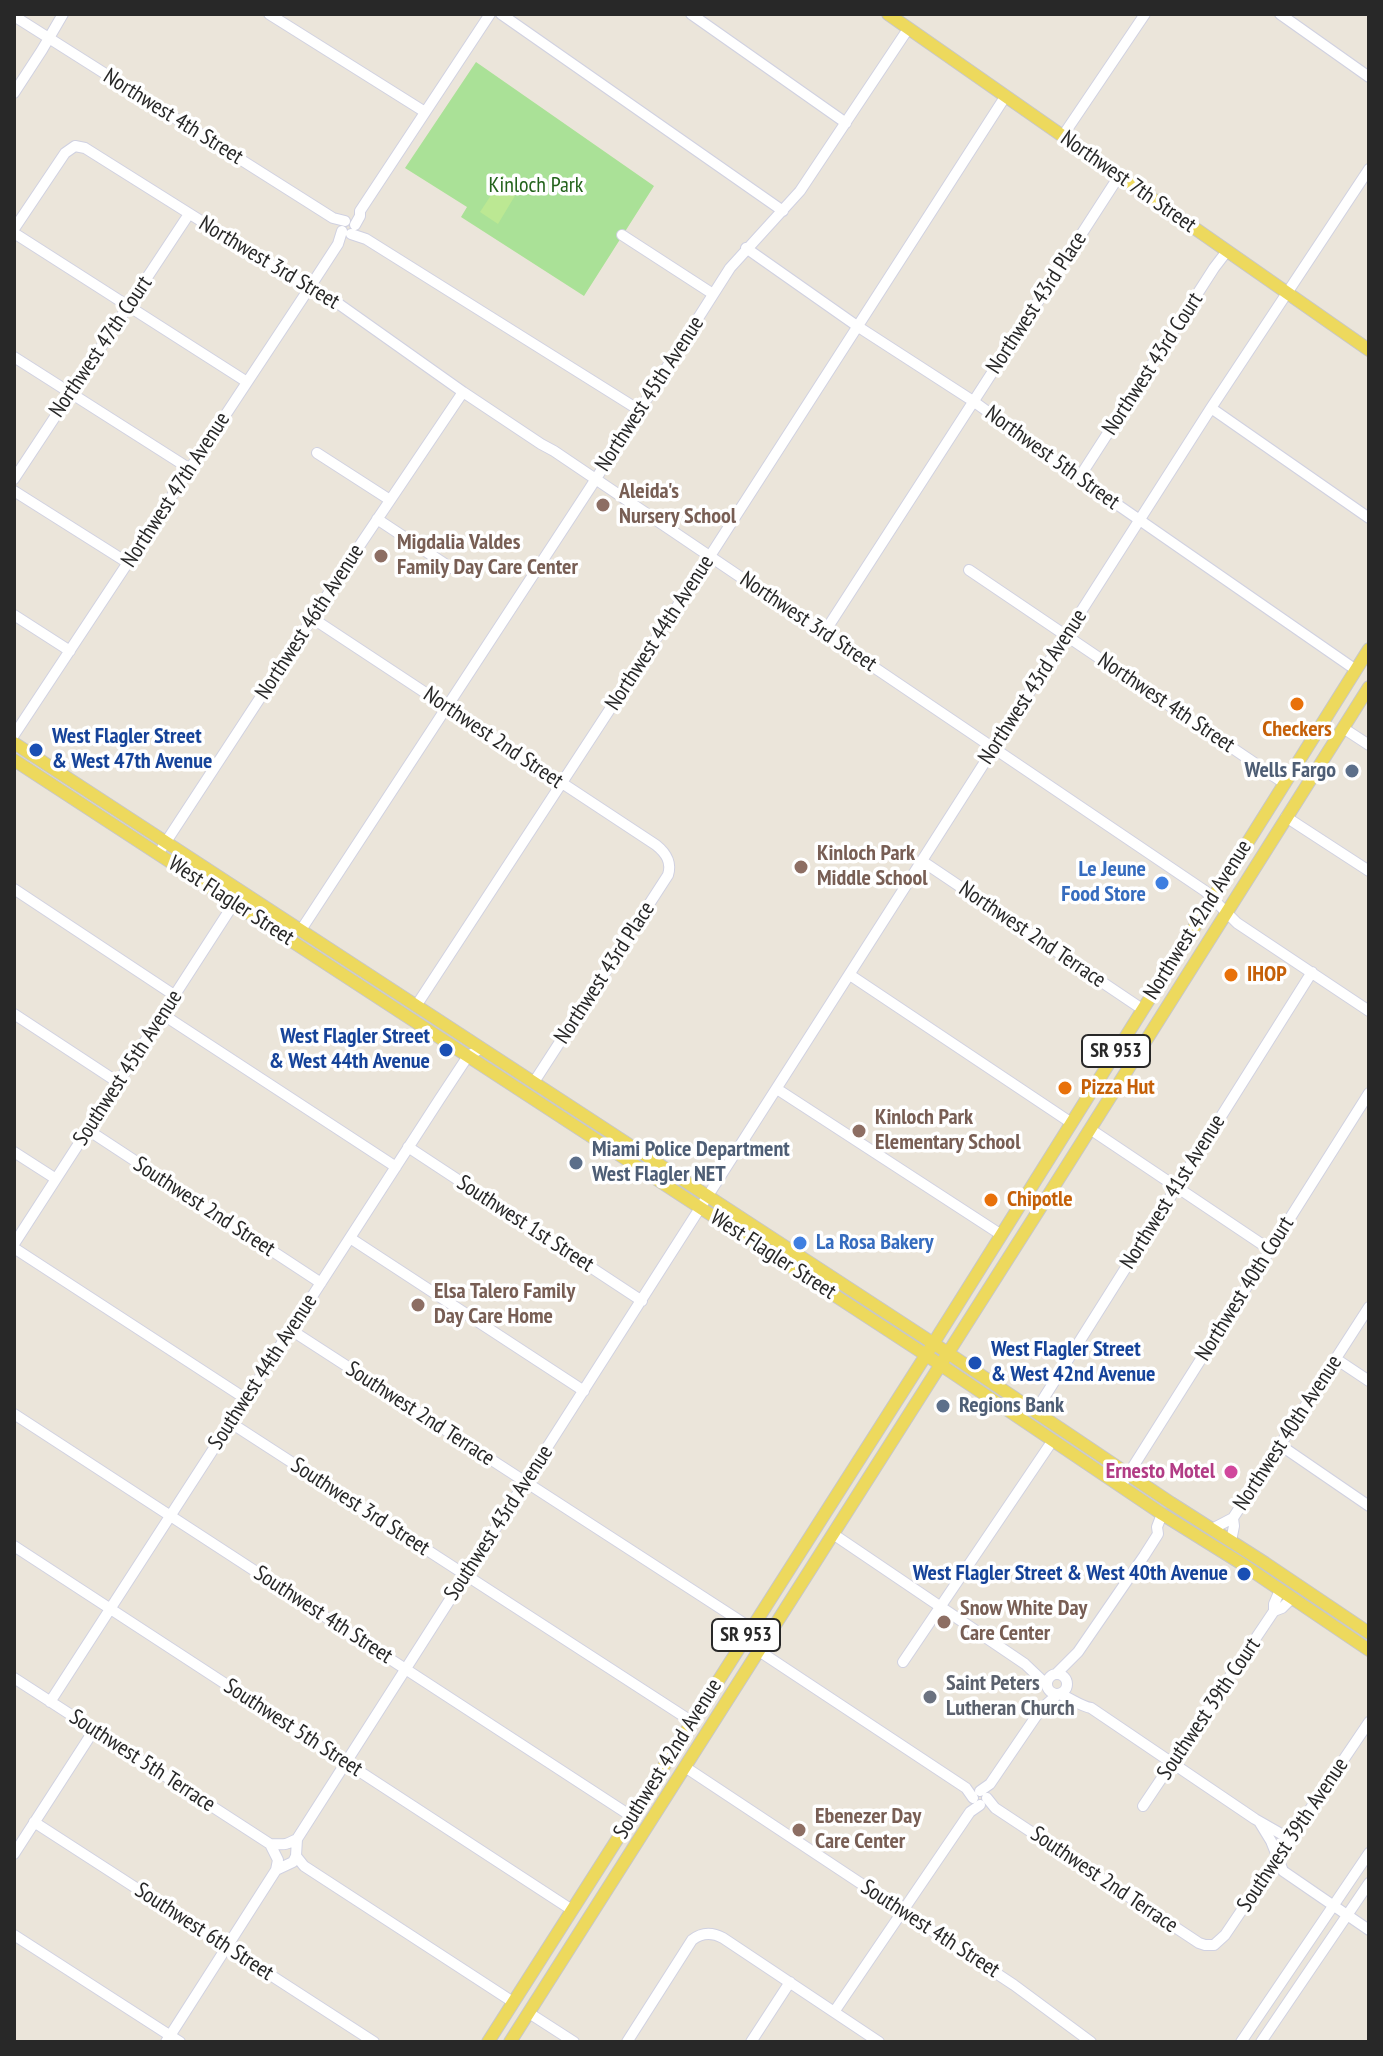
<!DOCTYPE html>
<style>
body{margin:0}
#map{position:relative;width:1383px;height:2056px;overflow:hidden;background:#ebe5da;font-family:"PT Sans Narrow",sans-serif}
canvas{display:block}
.frame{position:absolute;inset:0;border:16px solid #282828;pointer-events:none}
</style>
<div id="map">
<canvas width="1383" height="2056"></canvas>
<div class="frame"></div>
</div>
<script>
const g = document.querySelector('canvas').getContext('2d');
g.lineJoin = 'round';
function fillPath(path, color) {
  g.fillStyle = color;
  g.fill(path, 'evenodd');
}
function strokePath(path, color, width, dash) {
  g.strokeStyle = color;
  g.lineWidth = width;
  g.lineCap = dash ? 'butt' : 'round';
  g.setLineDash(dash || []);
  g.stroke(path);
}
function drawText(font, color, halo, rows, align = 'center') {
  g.font = font + ' "PT Sans Narrow",sans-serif';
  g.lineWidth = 7;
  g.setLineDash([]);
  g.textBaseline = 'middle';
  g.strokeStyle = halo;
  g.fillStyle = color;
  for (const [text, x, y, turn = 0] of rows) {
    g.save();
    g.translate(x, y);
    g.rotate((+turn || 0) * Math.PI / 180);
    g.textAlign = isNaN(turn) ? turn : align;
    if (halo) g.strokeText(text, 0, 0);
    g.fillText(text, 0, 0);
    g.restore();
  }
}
const green = new Path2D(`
 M 476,62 L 654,186 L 584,296 L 461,217 L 467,207 L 405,168 Z`);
const pitch = new Path2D(`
 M 499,183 L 516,194 L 498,224 L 480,212 Z`);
const minor = new Path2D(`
 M 269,14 L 425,112
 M 501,14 L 783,211
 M 691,14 L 846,123
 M 1280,14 L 1369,77
 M 14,16 L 333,218 L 345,221
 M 14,93 L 42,50 L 63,14
 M 1062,137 L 1145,14
 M 355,225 L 360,216 L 360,211 L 490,14
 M 14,229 L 65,153 L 75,146 L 85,148 L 295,280 L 329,297 L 463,392 L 541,444 L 554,451 L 1205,891 L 1237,923 L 1369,1011
 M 14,233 L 247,382
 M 351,234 L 366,239 L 639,410
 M 622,235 L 713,294
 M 746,248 L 857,326 L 973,401 L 1079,478 L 1356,670
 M 14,357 L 190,469
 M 1211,408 L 1369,518
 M 317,453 L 390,500
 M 1079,478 L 1214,268 L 1227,251
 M 14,479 L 189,214
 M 14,491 L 128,563
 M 377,519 L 451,568
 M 969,570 L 1284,783
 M 14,615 L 70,651
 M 312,618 L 656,845 C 666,853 672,862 668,875 L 534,1082
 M 824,633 L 1119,176
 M 1343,728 L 1369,745
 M 14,735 L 310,287 L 338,244 L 342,231
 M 1286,817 L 1369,871
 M 162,848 L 362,542 L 463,392
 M 922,861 L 1142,1009
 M 14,889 L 174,995
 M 301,930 L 590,488 L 730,268 L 800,191 L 908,29
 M 850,975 L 1070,1122
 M 416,1006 L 710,556 L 1005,97
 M 14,1014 L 119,1083
 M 162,1014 L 396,1167
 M 777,1089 L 1000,1234
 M 1090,1129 L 1269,1249
 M 88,1130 L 321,1283
 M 408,1147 L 642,1301
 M 14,1152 L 56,1179
 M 350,1238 L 584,1391
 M 14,1244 L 238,897
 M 14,1248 L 246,1399
 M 291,1330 L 751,1628
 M 1336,1359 L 1369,1381
 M 1035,1412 L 1312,972
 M 14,1414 L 631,1816
 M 231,1423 L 691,1721
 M 1280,1445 L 1369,1506
 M 1124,1481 L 1369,1093
 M 1212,1529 L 1233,1518 L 1369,1307
 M 833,1534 L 1025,1664 L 1046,1684
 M 1231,1541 L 1234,1526 L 1233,1518
 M 14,1546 L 572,1910
 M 1274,1611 L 1282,1608 L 1292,1598
 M 759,1651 L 966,1788 L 973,1798
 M 903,1662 L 1053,1440
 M1047 1684a10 10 0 1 1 20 0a10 10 0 1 1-20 0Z
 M 1056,1674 L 1078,1652 L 1144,1556 L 1158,1534 L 1157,1527 L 1162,1514
 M 14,1678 L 270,1844 C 284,1844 284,1846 297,1839 L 1211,408 L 1369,169
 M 1059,1694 C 1071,1698 1080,1706 1091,1708 L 1255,1819 L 1290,1839
 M 50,1702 L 439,1100 L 468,1056 L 482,1048
 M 685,1767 L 1014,1985 L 1091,2042
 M 980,1791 L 990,1784 L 1041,1709 L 1057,1695
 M 987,1798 L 995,1808 L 1199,1943 L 1205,1945 L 1214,1945 L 1225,1935 L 1369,1722
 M 1143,1806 L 1274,1611 L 1274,1604 L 1280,1590
 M 34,1822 L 374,2042
 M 1260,1823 L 1271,1841 L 1283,1871 L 1369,1930
 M 297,1839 L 296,1856 L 304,1866 L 513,2002
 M 14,1854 L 94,1730
 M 276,1870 L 293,1862 L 296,1856
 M 14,1935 L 180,2042
 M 834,2012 L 970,1812 L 980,1805
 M 529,2013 L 574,2042
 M 166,2042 L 276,1870 L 278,1860 L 270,1844
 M 627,2042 L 692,1940 C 702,1932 712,1932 723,1938 L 879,2042
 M 751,2042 L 790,1982
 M 1241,2042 L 1369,1853
 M 1261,2042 L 1369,1883`);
const major = new Path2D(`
 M 888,14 L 1369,350
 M 14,743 L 948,1353 L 1171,1503 L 1265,1563 L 1369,1633
 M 14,760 L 926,1355 L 1162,1514 L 1239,1562 L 1369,1650
 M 488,2042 L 926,1355 L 1369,649
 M 510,2042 L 1051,1191 L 1369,687`);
const markers = [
 [603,505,8,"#8d6e63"],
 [381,556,8,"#8d6e63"],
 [1297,704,8,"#e8710a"],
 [36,750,8,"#1a4fb4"],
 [1352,771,8,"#5c6f8a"],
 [801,867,8,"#8d6e63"],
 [1162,883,8,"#3f7fe0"],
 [1231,975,8,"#e8710a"],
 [446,1050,8,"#1a4fb4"],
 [1065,1088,8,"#e8710a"],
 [859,1131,8,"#8d6e63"],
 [576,1163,8,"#5c6f8a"],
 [991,1200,8,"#e8710a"],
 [800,1243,8,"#3f7fe0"],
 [418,1305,8,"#8d6e63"],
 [975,1363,8,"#1a4fb4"],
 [943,1406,8,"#5c6f8a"],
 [1231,1472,8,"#d1479c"],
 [1244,1574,8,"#1a4fb4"],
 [944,1622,8,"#8d6e63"],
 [930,1697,8,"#6b7280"],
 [799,1830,8,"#8d6e63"]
];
const shields = [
 [1116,1051,68],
 [746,1635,68]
];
const shieldNames = [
 ["SR 953",1116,1051],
 ["SR 953",746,1635]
];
const streetNames = [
 ["Northwest 4th Street",173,117,32],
 ["Northwest 7th Street",1128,182,35],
 ["Northwest 3rd Street",269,263,31],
 ["Northwest 43rd Place",1037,303,-57],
 ["Northwest 47th Court",101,347,-56],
 ["Northwest 43rd Court",1153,364,-57],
 ["Northwest 45th Avenue",650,394,-57],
 ["Northwest 5th Street",1052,458,36],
 ["Northwest 47th Avenue",176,490,-57],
 ["Northwest 46th Avenue",310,622,-57],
 ["Northwest 3rd Street",808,622,34],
 ["Northwest 44th Avenue",660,633,-57],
 ["Northwest 43rd Avenue",1033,687,-57],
 ["Northwest 4th Street",1166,703,34],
 ["Northwest 2nd Street",493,738,34],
 ["West Flagler Street",231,901,33],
 ["Northwest 42nd Avenue",1198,920,-58],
 ["Northwest 2nd Terrace",1032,935,34],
 ["Northwest 43rd Place",605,973,-57],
 ["Southwest 45th Avenue",128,1068,-57],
 ["Northwest 41st Avenue",1173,1192,-58],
 ["Southwest 2nd Street",204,1207,33],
 ["Southwest 1st Street",525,1224,33],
 ["West Flagler Street",773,1255,33],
 ["Northwest 40th Court",1245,1289,-58],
 ["Southwest 44th Avenue",263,1372,-57],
 ["Southwest 2nd Terrace",420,1414,33],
 ["Northwest 40th Avenue",1288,1433,-57],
 ["Southwest 3rd Street",360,1507,33],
 ["Southwest 43rd Avenue",499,1523,-57],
 ["Southwest 4th Street",323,1615,33],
 ["Southwest 39th Court",1209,1709,-56],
 ["Southwest 5th Street",293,1728,33],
 ["Southwest 42nd Avenue",668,1759,-58],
 ["Southwest 5th Terrace",142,1761,33],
 ["Southwest 39th Avenue",1293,1835,-56],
 ["Southwest 2nd Terrace",1104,1880,34],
 ["Southwest 4th Street",930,1929,33],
 ["Southwest 6th Street",204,1932,33]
];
const parkNames = [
 ["Kinloch Park",536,186]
];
const educationNames = [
 ["Aleida's",619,492],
 ["Nursery School",619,517],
 ["Migdalia Valdes",397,543],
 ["Family Day Care Center",397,568],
 ["Kinloch Park",817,854],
 ["Middle School",817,879],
 ["Kinloch Park",875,1118],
 ["Elementary School",875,1143],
 ["Elsa Talero Family",434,1292],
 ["Day Care Home",434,1317],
 ["Snow White Day",960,1609],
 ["Care Center",960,1634],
 ["Ebenezer Day",815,1817],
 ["Care Center",815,1842]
];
const foodNames = [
 ["Checkers",1297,730,"center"],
 ["IHOP",1247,975],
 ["Pizza Hut",1081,1088],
 ["Chipotle",1007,1200]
];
const transitNames = [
 ["West Flagler Street",52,737],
 ["& West 47th Avenue",52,762],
 ["West Flagler Street",430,1037,"right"],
 ["& West 44th Avenue",430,1062,"right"],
 ["West Flagler Street",991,1350],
 ["& West 42nd Avenue",991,1375],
 ["West Flagler Street & West 40th Avenue",1228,1574,"right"]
];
const serviceNames = [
 ["Wells Fargo",1336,771,"right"],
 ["Miami Police Department",592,1150],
 ["West Flagler NET",592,1175],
 ["Regions Bank",959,1406]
];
const shopNames = [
 ["Le Jeune",1146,870],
 ["Food Store",1146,895],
 ["La Rosa Bakery",816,1243,"left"]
];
const hotelNames = [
 ["Ernesto Motel",1215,1472]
];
const worshipNames = [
 ["Saint Peters",946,1684],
 ["Lutheran Church",946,1709]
];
fillPath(green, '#aae197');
fillPath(pitch, '#bce893');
strokePath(minor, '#d0d1e1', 12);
strokePath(major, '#c7c7c7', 14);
strokePath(minor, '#fff', 10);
strokePath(major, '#edd95d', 12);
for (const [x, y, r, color] of markers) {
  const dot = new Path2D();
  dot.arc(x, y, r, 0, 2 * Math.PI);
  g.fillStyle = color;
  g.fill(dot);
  strokePath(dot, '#fff', 3);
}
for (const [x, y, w] of shields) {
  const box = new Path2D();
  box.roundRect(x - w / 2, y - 16, w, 32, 6);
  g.fillStyle = '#fff';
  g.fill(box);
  strokePath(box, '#282828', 2);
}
drawText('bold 20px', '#282828', null, shieldNames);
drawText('22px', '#282828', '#fff', streetNames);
drawText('22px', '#23631b', '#fff', parkNames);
drawText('bold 22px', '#785e54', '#fff', educationNames, 'left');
drawText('bold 22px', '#c56008', '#fff', foodNames, 'left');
drawText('bold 22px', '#164399', '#fff', transitNames, 'left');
drawText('bold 22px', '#4e5e75', '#fff', serviceNames, 'left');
drawText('bold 22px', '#366cbe', '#fff', shopNames, 'right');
drawText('bold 22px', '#b23c85', '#fff', hotelNames, 'right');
drawText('bold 22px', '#5b616d', '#fff', worshipNames, 'left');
</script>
